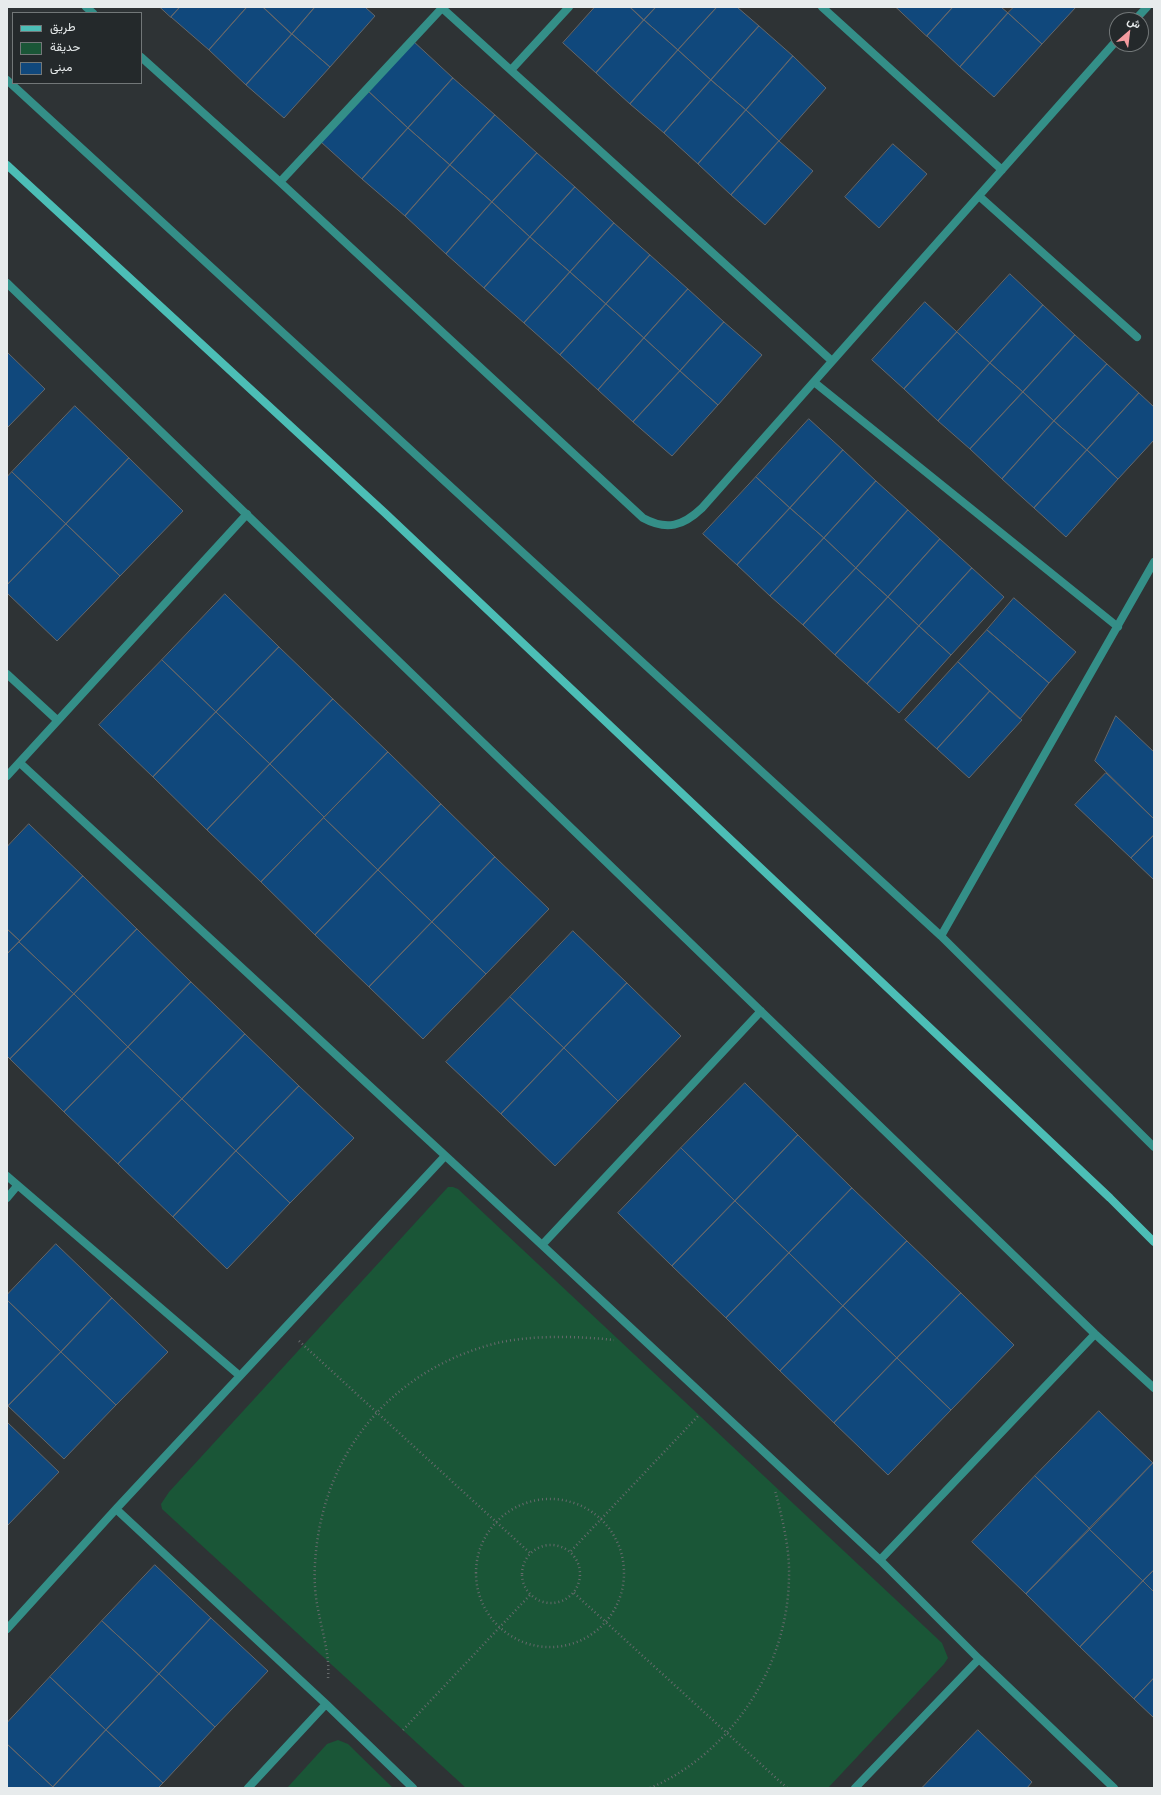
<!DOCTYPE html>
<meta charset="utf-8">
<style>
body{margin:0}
#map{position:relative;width:1161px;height:1795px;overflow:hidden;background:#2e3335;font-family:"IBM Plex Sans",Vazirmatn,sans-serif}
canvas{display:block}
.frame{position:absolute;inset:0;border:8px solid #e7ebec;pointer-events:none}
.legend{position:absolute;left:12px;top:12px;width:130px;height:72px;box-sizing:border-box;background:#24292b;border:1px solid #727778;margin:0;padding:5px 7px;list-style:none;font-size:12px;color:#e7ebec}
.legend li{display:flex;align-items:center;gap:8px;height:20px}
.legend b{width:20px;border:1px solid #727778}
.north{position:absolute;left:1109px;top:12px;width:40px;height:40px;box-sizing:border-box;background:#24292b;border:1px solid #727778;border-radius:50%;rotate:28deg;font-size:11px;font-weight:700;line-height:16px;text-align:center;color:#e7ebec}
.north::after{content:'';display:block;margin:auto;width:14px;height:18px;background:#f49b9f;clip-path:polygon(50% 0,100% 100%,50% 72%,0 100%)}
</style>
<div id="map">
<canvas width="1161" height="1795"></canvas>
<div class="frame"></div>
<ul class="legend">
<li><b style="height:5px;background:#4cbeb6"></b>طريق</li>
<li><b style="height:11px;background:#1a5637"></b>حديقة</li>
<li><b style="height:11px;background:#10487c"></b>مبنى</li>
</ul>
<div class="north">ش</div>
</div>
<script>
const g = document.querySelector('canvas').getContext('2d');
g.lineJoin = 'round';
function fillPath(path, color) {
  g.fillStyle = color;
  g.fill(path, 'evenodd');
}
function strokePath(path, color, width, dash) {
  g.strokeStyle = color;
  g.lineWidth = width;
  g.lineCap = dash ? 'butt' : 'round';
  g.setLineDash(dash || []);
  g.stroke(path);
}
const green = new Path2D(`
 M 448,1187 L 453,1187 L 458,1189 L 942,1643 L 948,1658 L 944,1664 L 828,1788 L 466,1788 L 162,1509 L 161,1504 L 169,1492 Z
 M 338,1740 L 348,1744 L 393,1788 L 287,1788 L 327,1744 Z`);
const building = new Path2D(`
 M 160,7 L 180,7 L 171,17 Z
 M 180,7 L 247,7 L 209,50 L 171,17 Z
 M 247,7 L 263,7 L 292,34 L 246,85 L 209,50 Z
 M 263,7 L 315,7 L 292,34 Z
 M 315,7 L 365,7 L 375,16 L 330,67 L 292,34 Z
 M 595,7 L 630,7 L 644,20 L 596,73 L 563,43 Z
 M 630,7 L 656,7 L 644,20 Z
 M 656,7 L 717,7 L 678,50 L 644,20 Z
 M 717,7 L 737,7 L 759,26 L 711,80 L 678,50 Z
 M 896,7 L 953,7 L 927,36 Z
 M 953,7 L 1001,7 L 1008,13 L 960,67 L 927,36 Z
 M 1014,7 L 1076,7 L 1042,44 L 1008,13 Z
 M 1008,13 L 1042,44 L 994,97 L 960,67 Z
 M 644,20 L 678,50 L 630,104 L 596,73 Z
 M 759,26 L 793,56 L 746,110 L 711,80 Z
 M 292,34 L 330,67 L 284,118 L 246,85 Z
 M 412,40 L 453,78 L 408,128 L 367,90 Z
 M 678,50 L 711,80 L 664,133 L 630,104 Z
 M 793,56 L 826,88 L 779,141 L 746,110 Z
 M 453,78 L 495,115 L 450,165 L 408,128 Z
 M 711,80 L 746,110 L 698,164 L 664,133 Z
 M 367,90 L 408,128 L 362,179 L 321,142 Z
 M 746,110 L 779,141 L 731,195 L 698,164 Z
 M 495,115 L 537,153 L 492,202 L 450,165 Z
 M 408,128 L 450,165 L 405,216 L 362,179 Z
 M 779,141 L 813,171 L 765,225 L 731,195 Z
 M 893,144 L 927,174 L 879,228 L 845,197 Z
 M 537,153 L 575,187 L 530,237 L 492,202 Z
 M 450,165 L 492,202 L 446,254 L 405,216 Z
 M 575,187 L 614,223 L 570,272 L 530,237 Z
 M 492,202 L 530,237 L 484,288 L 446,254 Z
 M 614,223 L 650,255 L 606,304 L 570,272 Z
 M 530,237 L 570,272 L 524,323 L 484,288 Z
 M 650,255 L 688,289 L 644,338 L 606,304 Z
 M 570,272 L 606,304 L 560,355 L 524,323 Z
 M 1010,274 L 1043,305 L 990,363 L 957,332 Z
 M 688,289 L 724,322 L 680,371 L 644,338 Z
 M 925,302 L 957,332 L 904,389 L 872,360 Z
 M 606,304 L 644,338 L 598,390 L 560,355 Z
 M 1043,305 L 1075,335 L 1023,392 L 990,363 Z
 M 724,322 L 762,355 L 718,405 L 680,371 Z
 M 957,332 L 990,363 L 938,421 L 904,389 Z
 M 1075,335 L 1107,364 L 1054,421 L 1023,392 Z
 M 644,338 L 680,371 L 633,422 L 598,390 Z
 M 7,352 L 45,389 L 7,428 Z
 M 990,363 L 1023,392 L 970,449 L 938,421 Z
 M 1107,364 L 1139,393 L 1087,450 L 1054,421 Z
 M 680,371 L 718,405 L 672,456 L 633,422 Z
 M 1023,392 L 1054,421 L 1002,479 L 970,449 Z
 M 1139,393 L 1154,407 L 1154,440 L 1118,479 L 1087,450 Z
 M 75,406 L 129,458 L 66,524 L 12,472 Z
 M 809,419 L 843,450 L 790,508 L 756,477 Z
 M 1054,421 L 1087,450 L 1034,508 L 1002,479 Z
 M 843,450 L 876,481 L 824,538 L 790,508 Z
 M 1087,450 L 1118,479 L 1066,537 L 1034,508 Z
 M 129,458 L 183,511 L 120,576 L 66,524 Z
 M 12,472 L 66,524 L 7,585 L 7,477 Z
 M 756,477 L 790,508 L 737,565 L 703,534 Z
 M 876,481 L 908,510 L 856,568 L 824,538 Z
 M 790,508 L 824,538 L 770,596 L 737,565 Z
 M 908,510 L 940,539 L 888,597 L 856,568 Z
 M 66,524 L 120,576 L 57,641 L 7,593 L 7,585 Z
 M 824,538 L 856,568 L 803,625 L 770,596 Z
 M 940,539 L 972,568 L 919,626 L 888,597 Z
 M 856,568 L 888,597 L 835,655 L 803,625 Z
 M 972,568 L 1004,597 L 951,655 L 919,626 Z
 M 225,594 L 279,647 L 216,712 L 162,660 Z
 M 888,597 L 919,626 L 867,684 L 835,655 Z
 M 1014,598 L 1076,652 L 1049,683 L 987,630 Z
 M 919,626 L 951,655 L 899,713 L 867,684 Z
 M 987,630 L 1049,683 L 1020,719 L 958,662 Z
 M 279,647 L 333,699 L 270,764 L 216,712 Z
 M 162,660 L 216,712 L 153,777 L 99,725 Z
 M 958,662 L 990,691 L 937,749 L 905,720 Z
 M 990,691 L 1022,720 L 969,778 L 937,749 Z
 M 333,699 L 388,752 L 324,817 L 270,764 Z
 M 216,712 L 270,764 L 207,830 L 153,777 Z
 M 1116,716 L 1154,752 L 1154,819 L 1095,761 Z
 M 388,752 L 441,804 L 378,870 L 324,818 Z
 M 270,764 L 324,817 L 261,882 L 207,830 Z
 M 1106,773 L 1154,819 L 1154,835 L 1131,858 L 1075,805 Z
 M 441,804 L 495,857 L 432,922 L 378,870 Z
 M 324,818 L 378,870 L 315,935 L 261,882 Z
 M 29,824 L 83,876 L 20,941 L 7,929 L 7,847 Z
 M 1154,835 L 1154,880 L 1131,858 Z
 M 495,857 L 549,909 L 486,974 L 432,922 Z
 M 378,870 L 432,922 L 369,987 L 315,935 Z
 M 83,876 L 137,929 L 74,994 L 19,942 Z
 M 432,922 L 486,974 L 423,1039 L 369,987 Z
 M 7,929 L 20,941 L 7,954 Z
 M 137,929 L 191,982 L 128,1047 L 74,994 Z
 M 573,931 L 627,983 L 564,1048 L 510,997 Z
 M 19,942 L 74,994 L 10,1059 L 7,1056 L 7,954 Z
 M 191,982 L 245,1034 L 182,1099 L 128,1047 Z
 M 627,983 L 681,1036 L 618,1101 L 564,1048 Z
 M 74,994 L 128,1047 L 64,1112 L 10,1059 Z
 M 510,997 L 564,1048 L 501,1114 L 446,1062 Z
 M 245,1034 L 299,1086 L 236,1151 L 182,1099 Z
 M 128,1047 L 182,1099 L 118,1164 L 64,1112 Z
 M 564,1048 L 618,1101 L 555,1166 L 501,1114 Z
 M 745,1083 L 798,1135 L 735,1201 L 681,1148 Z
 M 299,1086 L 354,1138 L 290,1203 L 236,1151 Z
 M 182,1099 L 236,1151 L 173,1217 L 118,1164 Z
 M 798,1135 L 852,1188 L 789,1253 L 735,1201 Z
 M 681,1148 L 735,1201 L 672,1266 L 618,1213 Z
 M 236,1151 L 290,1203 L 227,1269 L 173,1217 Z
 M 852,1188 L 907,1241 L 843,1306 L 789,1253 Z
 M 735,1201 L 789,1253 L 726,1318 L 672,1266 Z
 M 907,1241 L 961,1293 L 897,1358 L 843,1306 Z
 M 56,1244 L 112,1298 L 61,1352 L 7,1300 L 7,1295 Z
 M 789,1253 L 843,1306 L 780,1371 L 726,1318 Z
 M 961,1293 L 1014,1345 L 951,1410 L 897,1358 Z
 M 112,1298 L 168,1352 L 116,1405 L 61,1352 Z
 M 7,1300 L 61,1352 L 8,1406 L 7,1404 Z
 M 843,1306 L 897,1358 L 834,1423 L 780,1371 Z
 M 61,1352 L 116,1405 L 64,1459 L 8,1406 Z
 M 897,1358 L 951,1410 L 888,1475 L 834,1423 Z
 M 1099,1411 L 1153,1463 L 1090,1529 L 1035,1476 Z
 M 7,1422 L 59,1472 L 7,1526 Z
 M 1153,1463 L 1154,1465 L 1154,1570 L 1143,1581 L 1089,1529 Z
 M 1035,1476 L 1090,1529 L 1026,1594 L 972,1542 Z
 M 1089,1529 L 1143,1581 L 1080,1647 L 1026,1594 Z
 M 155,1565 L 211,1618 L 159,1674 L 102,1621 Z
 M 1154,1570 L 1154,1592 L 1143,1581 Z
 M 1143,1581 L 1154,1592 L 1154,1678 L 1134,1699 L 1080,1647 Z
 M 211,1618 L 268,1671 L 215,1727 L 159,1674 Z
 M 102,1621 L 159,1674 L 106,1730 L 50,1677 Z
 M 159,1674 L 215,1727 L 163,1783 L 106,1730 Z
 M 50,1677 L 106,1730 L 53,1787 L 7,1744 L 7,1723 Z
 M 1154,1678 L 1154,1718 L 1134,1699 Z
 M 106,1730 L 163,1783 L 158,1788 L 55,1788 L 53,1787 Z
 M 978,1730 L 1032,1782 L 1027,1788 L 922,1788 Z
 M 7,1744 L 53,1787 L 52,1788 L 7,1788 Z`);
const path = new Path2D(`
 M 299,1341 L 530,1553
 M476 1573a74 74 0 1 1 148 0a74 74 0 1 1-148 0Z
 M522 1574a29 29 0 1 1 58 0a29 29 0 1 1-58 0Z
 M 571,1551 L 698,1416
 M 574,1593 L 787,1788
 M 328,1678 C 330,1654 322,1632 318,1609 C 315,1595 314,1579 315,1564 C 321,1455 390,1370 497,1343 C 532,1335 579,1336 614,1340
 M 403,1730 L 530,1595
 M 650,1788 C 732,1753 788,1666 789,1577 C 790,1548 782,1518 775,1490`);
const street = new Path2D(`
 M 86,7 L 93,13
 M 441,7 L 832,361
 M 822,7 L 1002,170
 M 1135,20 L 1147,7
 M 141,57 L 280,182 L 643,518 C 667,531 683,526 702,508 L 1117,40
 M 511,70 L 569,7
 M 7,80 L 941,936 L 1154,1147
 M 280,182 L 442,8
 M 979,196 L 1137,337
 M 7,283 L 1095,1334 L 1154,1388
 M 814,382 L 1118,627
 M 7,674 L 57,720
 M 20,763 L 542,1245 L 880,1560 L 979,1659 L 1114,1788
 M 7,776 L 247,514
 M 941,936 L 1154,562
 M 7,1176 L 240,1376
 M 7,1198 L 17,1186
 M 542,1245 L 761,1011
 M 116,1509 L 326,1704 L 413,1788
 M 880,1560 L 1095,1334
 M 7,1629 L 116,1509 L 445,1156
 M 248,1788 L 326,1704
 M 855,1788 L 979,1659`);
const secondary = new Path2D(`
 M 7,165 L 385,513 L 1110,1198 L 1154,1242`);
fillPath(green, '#1a5637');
fillPath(building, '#10487c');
strokePath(building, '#64676b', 1);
strokePath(path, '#666a6c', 2.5, [1, 3]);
strokePath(street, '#348f88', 8);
strokePath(secondary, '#4cbeb6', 8);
</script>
